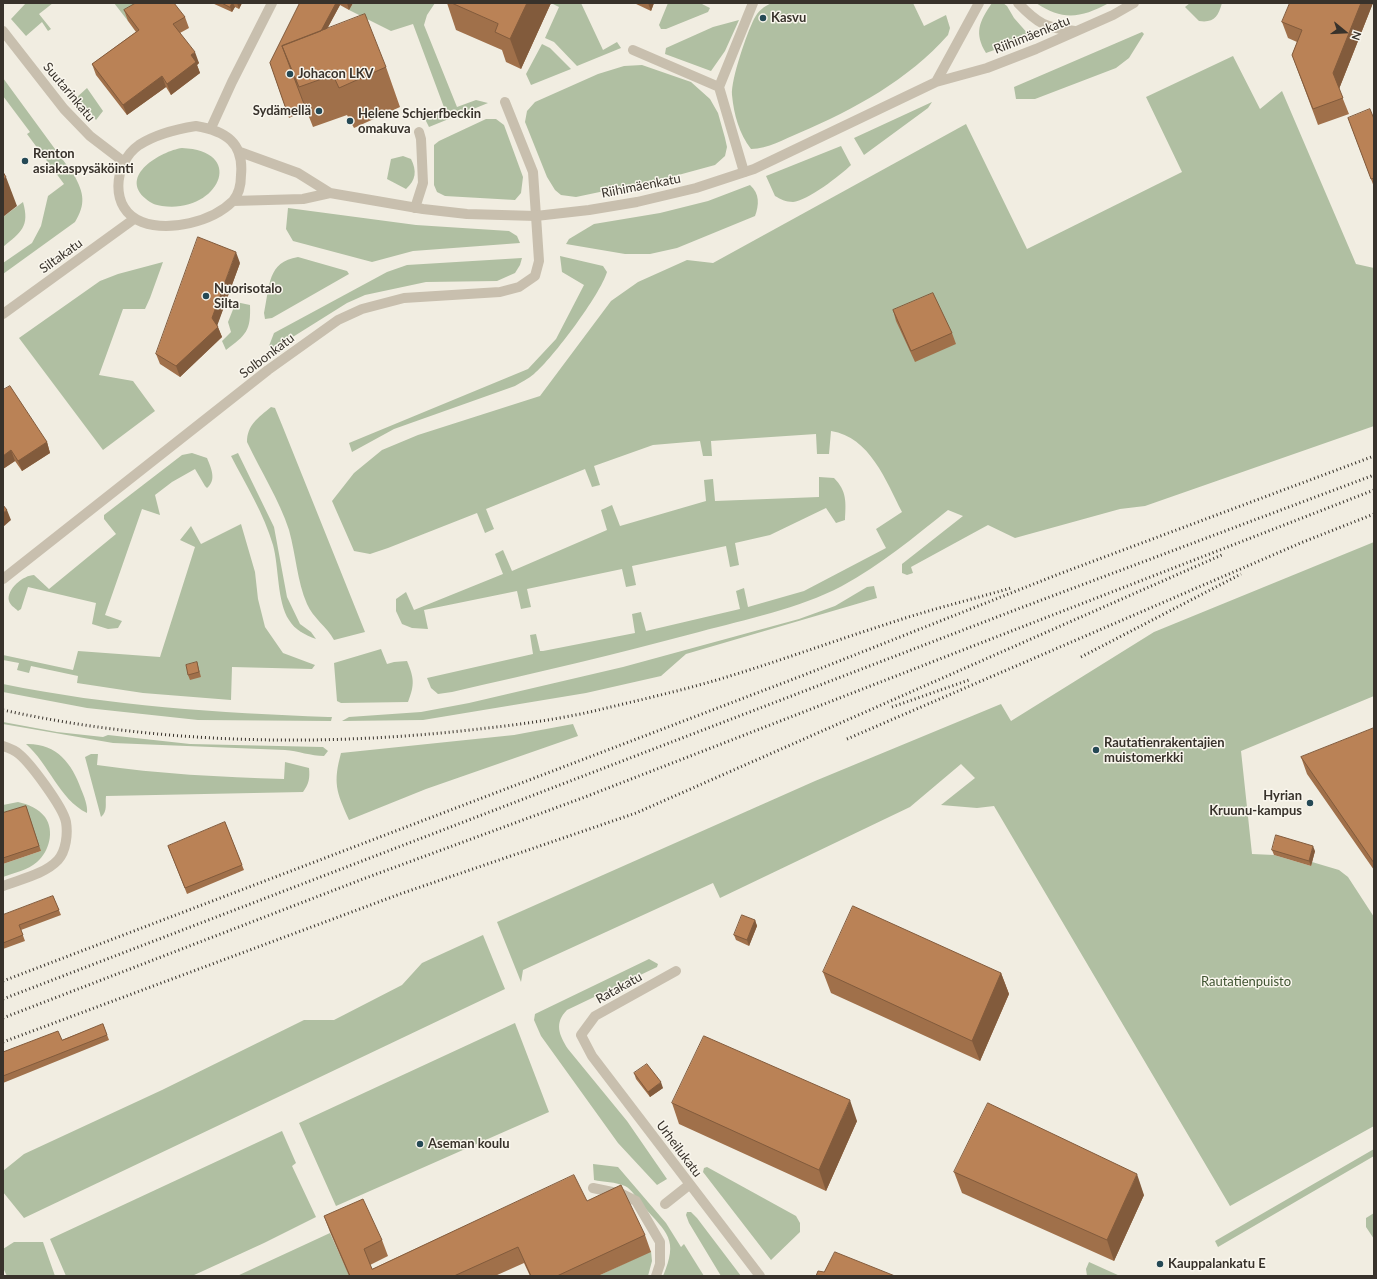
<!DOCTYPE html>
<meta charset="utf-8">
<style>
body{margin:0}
#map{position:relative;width:1377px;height:1279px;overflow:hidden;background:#f1ede1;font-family:Lato,sans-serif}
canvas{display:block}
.frame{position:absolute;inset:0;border:4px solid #38322b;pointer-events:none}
.north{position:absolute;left:1325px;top:12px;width:40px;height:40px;-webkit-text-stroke:3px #f9f6ed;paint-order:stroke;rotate:108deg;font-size:11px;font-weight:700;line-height:16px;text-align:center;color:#38322b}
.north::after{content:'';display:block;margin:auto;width:14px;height:18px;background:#38322b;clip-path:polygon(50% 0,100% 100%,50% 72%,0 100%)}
</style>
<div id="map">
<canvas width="1377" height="1279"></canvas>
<div class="frame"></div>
<div class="north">N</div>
</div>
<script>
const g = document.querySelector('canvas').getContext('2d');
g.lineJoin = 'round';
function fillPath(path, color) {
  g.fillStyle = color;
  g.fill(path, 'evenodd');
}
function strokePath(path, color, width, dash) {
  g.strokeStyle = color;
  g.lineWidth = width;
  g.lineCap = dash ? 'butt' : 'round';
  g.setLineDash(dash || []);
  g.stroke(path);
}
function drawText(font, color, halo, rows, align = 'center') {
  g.font = font + ' Lato,sans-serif';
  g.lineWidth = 3;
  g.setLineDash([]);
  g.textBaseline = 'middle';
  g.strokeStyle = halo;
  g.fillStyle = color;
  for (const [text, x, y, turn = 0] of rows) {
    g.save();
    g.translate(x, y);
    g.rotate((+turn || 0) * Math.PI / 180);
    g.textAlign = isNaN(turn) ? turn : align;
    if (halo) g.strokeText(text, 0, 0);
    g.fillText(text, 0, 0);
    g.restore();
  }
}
const green = new Path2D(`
 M 26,3 L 53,3 L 39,14 L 51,29 L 48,31 L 42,22 L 26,36 L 11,19 Z
 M 114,3 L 157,3 L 128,21 Z
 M 353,3 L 435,3 L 427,15 L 424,25 L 457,107 L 476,100 L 488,103 L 429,127 L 425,119 L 445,110 L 413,24 L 391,31 L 349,10 Z
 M 551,3 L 581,3 L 603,50 L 617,42 L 621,48 L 577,66 L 554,42 L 545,38 L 559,7 Z
 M 668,3 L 700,3 L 710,8 L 708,12 L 666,29 L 661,29 L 659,25 Z
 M 772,3 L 913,3 L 924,26 L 946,15 L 950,28 L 948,35 C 908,80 855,109 799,133 C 784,139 768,149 751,149 C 739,133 734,115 732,95 C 731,79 747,33 754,19 C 758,11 764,6 772,3 Z
 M 992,3 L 1003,3 L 1007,6 L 1014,18 L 1029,35 L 1022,40 L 986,53 C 974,33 979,22 992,3 Z
 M 1036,3 L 1109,3 C 1081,18 1063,21 1036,3 Z
 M 1190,3 L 1222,3 C 1218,17 1214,23 1199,21 L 1185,7 Z
 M 739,20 L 725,51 L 711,71 L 665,54 L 666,48 L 713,27 Z
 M 1142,32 L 1144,34 L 1129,58 L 1116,68 L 1035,99 L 1016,99 L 1014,87 Z
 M 542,44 L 550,48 L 571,69 L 531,85 L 526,74 Z
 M 1233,56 L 1260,109 L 1282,91 L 1356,264 L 1374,268 L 1374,426 L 1145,506 L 1120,509 L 1015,538 L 988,525 L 911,567 L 913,573 L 907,575 L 902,573 L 902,564 L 963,516 L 948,510 C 914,537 881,565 842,586 C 798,609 747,619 699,632 C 617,654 535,673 452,692 L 438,694 L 431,688 L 427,678 L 533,654 L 530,635 L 536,634 L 540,651 L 543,651 L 635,633 L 632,614 L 641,612 L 646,631 L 740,609 L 736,591 L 744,588 L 748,607 L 804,591 L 886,548 L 876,529 L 902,512 C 886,481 870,437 831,431 L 829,454 L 817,454 L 816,434 L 711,441 L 712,456 L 703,456 L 700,441 L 653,445 L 594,466 L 600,485 L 592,487 L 585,469 L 486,509 L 494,529 L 485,533 L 477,513 L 388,548 L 370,554 L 354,551 L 332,501 L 354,473 L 382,450 L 418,435 L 540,396 L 611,301 L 638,282 L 687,260 L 713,263 L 966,124 L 1027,249 L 1182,172 L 1146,97 Z
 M 642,65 L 691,82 L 710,99 L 718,113 L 725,138 L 727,147 L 725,156 L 715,165 L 671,177 L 576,197 L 561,195 L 555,190 L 547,177 L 525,122 L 527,111 L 535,102 L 598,74 L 624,66 Z
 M 3,78 L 74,175 C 84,193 86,204 75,222 L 3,274 L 3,263 L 32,243 L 41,226 L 48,196 L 64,184 L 27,134 L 30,132 L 3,96 Z
 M 87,88 L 103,111 L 96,120 L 76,98 Z
 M 932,102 L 928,108 L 864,155 L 854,138 Z
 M 486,119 L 496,119 L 504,125 L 523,177 L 521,193 L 515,200 L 445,196 L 437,192 L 434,185 L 434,145 L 439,141 Z
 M 841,146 L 851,165 C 841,175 807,201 793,202 C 786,202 780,199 775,196 L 766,176 Z
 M 182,148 C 248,151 218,214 162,206 C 155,205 151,203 146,199 C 118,176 161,151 182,148 Z
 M 403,156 L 411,159 C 417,171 416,180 406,189 L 387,179 L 391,159 Z
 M 750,185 C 760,194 759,205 755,216 L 677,248 L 650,254 L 625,254 L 566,244 L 569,239 L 594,224 L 660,213 L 708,201 Z
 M 23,202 C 30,227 21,232 3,247 L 3,217 Z
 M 288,208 L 416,225 L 509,231 L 517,236 L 520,243 L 413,251 L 372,262 L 293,241 L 286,229 Z
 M 560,256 L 603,266 L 607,272 C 600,295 553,358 534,374 C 528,379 521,382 515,386 L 394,429 L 352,452 L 349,443 L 528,369 L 556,339 L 584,285 L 562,272 Z
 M 298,257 L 347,271 L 349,274 L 272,318 L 265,319 L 264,313 C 270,286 267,262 298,257 Z
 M 522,258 L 520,265 L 515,273 L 497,281 L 426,282 L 365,295 L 347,303 L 272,350 L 269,346 L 274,333 L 387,272 L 407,265 Z
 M 163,262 L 150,298 L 145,309 L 123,309 L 99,375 L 133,381 L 155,411 L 103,450 L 19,338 L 100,281 L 118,274 Z
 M 236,302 L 250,305 C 251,331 246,335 226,350 L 222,341 L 231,332 L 228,322 Z
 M 271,407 L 275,408 L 282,425 L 365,632 L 334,640 C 327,627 313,618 307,604 C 297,581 296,555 289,530 C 279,499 261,472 247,442 C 247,425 258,418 271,407 Z
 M 192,453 L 207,458 C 211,468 217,480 207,488 L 205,486 L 195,469 L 172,482 L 155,495 L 160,515 L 142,509 L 105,615 L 122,621 L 118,628 L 108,629 L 92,624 L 96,603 L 28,587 L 21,609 L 18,611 C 15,608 10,605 9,601 C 6,589 24,575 34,575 L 49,589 L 116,534 L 104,519 L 104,515 L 182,455 Z
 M 238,453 L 274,527 L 287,597 L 300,624 L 311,632 L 316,639 C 305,635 295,630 289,620 C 277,602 279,567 273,545 C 264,514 246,485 231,456 Z
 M 819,477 L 834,478 C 847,491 846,502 845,520 L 836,523 L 826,508 L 770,535 L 735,543 L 739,565 L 730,567 L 726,546 L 632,566 L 636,585 L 626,587 L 622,569 L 527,589 L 531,607 L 521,609 L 517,591 L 424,610 L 428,629 L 412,628 L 402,624 L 396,611 L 396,599 L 406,592 L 414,610 L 503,574 L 495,554 L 503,550 L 512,571 L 607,530 L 601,510 L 612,505 L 620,526 L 706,501 L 704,480 L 713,479 L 715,501 L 819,497 Z
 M 241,524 L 255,572 L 258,599 L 265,627 L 283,653 L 315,665 L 312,669 L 232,667 L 231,700 L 143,693 L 77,683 L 78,676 L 31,666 L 29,673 L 17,670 L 19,663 L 3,660 L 3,655 L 73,670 L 78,651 L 160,657 L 195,547 L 180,540 L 191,526 L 201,544 Z
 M 1374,542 L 1374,696 L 1241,751 L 1252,854 L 1274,855 L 1311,866 L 1312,862 L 1339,870 L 1348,877 L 1374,917 L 1374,1126 L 1230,1206 L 994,806 L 977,808 L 941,805 L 975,778 L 961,764 L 910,807 L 720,898 L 713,883 L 523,970 L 521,982 L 497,922 L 815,781 L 1001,704 L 1011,721 L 1154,632 Z
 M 874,586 L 877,598 L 686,654 L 661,676 L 586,693 L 423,720 L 342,721 L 349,717 L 421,712 L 469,703 L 623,667 L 799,619 L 835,606 L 867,587 Z
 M 381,649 L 387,664 L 394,662 L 407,661 C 414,678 415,684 408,702 L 341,703 L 337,701 L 334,663 Z
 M 3,684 C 110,706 219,713 328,717 L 332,717 L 331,721 L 198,720 L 87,708 L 3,692 Z
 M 3,722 L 57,732 L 103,737 L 108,735 L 190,744 L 323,747 L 328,751 L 324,756 C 311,756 298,751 285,750 L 113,743 L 3,724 Z
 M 573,724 L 578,736 L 426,789 L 349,820 C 336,791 333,783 341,753 L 514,735 Z
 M 26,744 C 56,743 72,763 81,789 C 84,796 88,806 87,813 C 59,799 49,764 26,744 Z
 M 91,754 L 98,754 L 97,765 C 158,774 221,777 284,779 L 285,762 L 309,768 C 310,778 309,784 303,792 L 106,796 C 105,804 108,811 101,817 L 85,757 Z
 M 18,802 C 28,804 39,809 45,817 C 55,831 49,852 37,862 C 28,870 14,873 3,877 L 3,864 L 41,851 L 3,819 L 3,805 Z
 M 483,935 L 505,989 L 24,1218 L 3,1192 L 3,1171 L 24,1154 L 162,1090 L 304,1020 L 334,1020 L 402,985 L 422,963 Z
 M 649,959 L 658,964 L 657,967 L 567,1010 C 554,1023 559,1035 568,1049 L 627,1121 L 667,1179 L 657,1185 L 618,1143 L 541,1036 L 534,1020 L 535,1014 Z
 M 515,1023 L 549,1112 L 336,1206 L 299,1123 Z
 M 282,1131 L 296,1163 L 292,1166 L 316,1217 L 264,1243 L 192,1276 L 66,1276 L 50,1239 Z
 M 1374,1149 L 1374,1156 L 1218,1247 L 1215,1241 Z
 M 593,1164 L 618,1167 L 666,1223 L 681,1247 L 684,1244 L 704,1276 L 663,1276 C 679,1239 667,1233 643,1206 C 638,1201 632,1189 625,1186 C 616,1182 603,1182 594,1180 Z
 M 707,1167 L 796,1216 L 800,1223 L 800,1232 L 771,1260 L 703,1172 L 704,1168 Z
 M 687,1212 L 691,1212 L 697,1218 L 741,1276 L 721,1276 L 689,1223 L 686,1215 Z
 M 1374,1213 L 1374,1239 L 1366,1227 L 1366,1218 Z
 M 330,1233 L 349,1275 L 347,1276 L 237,1276 Z
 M 14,1242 L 43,1242 L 55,1276 L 7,1276 L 3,1268 L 3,1249 Z
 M 651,1251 L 652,1261 L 648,1276 L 598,1276 Z
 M 1089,1262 L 1120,1276 L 1087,1276 L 1086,1269 Z`);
const service = new Path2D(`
 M 633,50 L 719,87
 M 505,102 L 533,172 L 536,216
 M 744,172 L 719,87 L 753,3
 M 415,208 L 423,183 L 421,139 L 419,132
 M 593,1188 L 622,1194 L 636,1201 L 660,1242 L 660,1264 L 656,1276
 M 665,1204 L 689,1185`);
const minor = new Path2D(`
 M 3,31 L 64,109 L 90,136 L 124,162
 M 211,128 L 232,82 L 272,3
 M 3,579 L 268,370 L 338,320 L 362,309 L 404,298 L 500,292 L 519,287 L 535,276 L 539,261 L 536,216
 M 3,746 C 9,748 15,750 19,754 C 31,764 63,807 66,822 C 68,834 66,851 58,860 C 45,874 21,879 3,886
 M 676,971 L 595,1016 L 581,1035 L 592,1056 L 760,1276`);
const tertiary = new Path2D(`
 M 1018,3 C 1038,24 1046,28 1075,31
 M 936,82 L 979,3
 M 196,126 C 226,131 244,143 241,175 C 241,184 239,194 233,201 C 212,222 169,232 142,222 C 109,210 113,163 139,145 C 156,134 177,129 196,126 Z
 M 240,152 L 298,173 L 330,193
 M 233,201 L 303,199 L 330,193 L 423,209 L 467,214 L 536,216 L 589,210 L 637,202 L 696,188 L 754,169 L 936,82 L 987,68 L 1036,49 L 1113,15 L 1134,3
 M 3,314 L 134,219`);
const rail = new Path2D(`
 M 1081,657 L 1241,574
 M 892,707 L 969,680
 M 3,710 C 153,743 309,747 461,731 C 506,726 551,721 594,711 C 639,700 685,690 730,676 C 782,660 834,641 887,624 C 928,610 970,600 1011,588
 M 847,739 L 1303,542 L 1374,514
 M 3,981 L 804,675 L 1059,574 L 1374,456
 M 3,999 L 1023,607 L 1374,475
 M 3,1018 L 363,879 L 585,797 L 1374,490
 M 3,1042 L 400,894 L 636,813 L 1224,554`);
const wall = new Path2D(`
 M 212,3 L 242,3 L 239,9 L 235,7 L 232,12 Z
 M 300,3 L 353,3 L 349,10 L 340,5 L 327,29 L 386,67 L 400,107 L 354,128 L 347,115 L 313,127 L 300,94 L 306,110 L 289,118 L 270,63 Z
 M 447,3 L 551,3 L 521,69 L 506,62 L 502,50 L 456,30 Z
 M 634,3 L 654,3 L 651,11 Z
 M 1290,3 L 1373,3 L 1339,89 L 1349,114 L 1318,125 L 1292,55 L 1297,42 L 1288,38 L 1282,22 Z
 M 124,10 L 185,17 L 189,28 L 180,33 L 199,63 L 197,65 L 200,73 L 171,95 L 166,87 L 127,115 L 96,75 L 92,64 L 136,32 L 128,21 Z
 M 1348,118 L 1374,119 L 1374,187 Z
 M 240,263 L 217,325 L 222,337 L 180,377 L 160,364 L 156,354 Z
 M 893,310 L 952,333 L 956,344 L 915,362 L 896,321 Z
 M 3,390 L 47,442 L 50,453 L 22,471 L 15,461 L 3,469 Z
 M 197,662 L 201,677 L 190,680 L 188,675 Z
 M 1374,728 L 1374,870 L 1307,774 L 1301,757 Z
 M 26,806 L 41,851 L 3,864 L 3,813 Z
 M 225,822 L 244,870 L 187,894 L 168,846 Z
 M 1272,850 L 1315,851 L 1311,866 L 1274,855 Z
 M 53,896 L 61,915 L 21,930 L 25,941 L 3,949 L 3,915 Z
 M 755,920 L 757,926 L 749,946 L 736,940 L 734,935 Z
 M 823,972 L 1001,973 L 1009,994 L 980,1061 L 831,993 Z
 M 103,1024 L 109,1040 L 3,1083 L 3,1052 L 62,1040 Z
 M 634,1073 L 663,1088 L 650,1097 L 636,1079 Z
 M 672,1103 L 857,1121 L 826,1191 L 679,1124 Z
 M 954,1172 L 1144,1195 L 1114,1261 L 962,1193 Z
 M 587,1201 L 645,1235 L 651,1252 L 598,1276 L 530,1276 L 524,1263 L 495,1276 L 349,1276 L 330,1232 L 324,1216 L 382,1240 L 388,1256 L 370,1265 L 372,1269 Z`);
const shadedWall = new Path2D(`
 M 232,3 L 233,3 L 235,7 L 232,12 L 230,7 Z
 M 237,3 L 242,3 L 239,9 Z
 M 336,3 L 339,3 L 340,5 L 297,84 L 295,79 Z
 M 347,3 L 353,3 L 349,10 Z
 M 527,3 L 551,3 L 521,69 L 510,39 Z
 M 648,3 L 654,3 L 651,11 Z
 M 1361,3 L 1373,3 L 1339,89 L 1333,73 Z
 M 195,52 L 199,63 L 197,65 L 200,73 L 171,95 L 167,84 L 191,55 Z
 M 162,76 L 166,87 L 127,115 L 123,105 Z
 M 6,177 L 17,206 L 3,217 L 3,179 Z
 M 236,252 L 240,263 L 216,329 L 218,327 L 222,337 L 180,377 L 176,366 L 212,318 Z
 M 47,442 L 50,453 L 22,471 L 18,461 Z
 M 11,450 L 15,461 L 3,469 L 3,456 Z
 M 7,510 L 11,520 L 3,527 L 3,513 Z
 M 1313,846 L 1315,851 L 1311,866 L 1309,861 Z
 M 755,920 L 757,926 L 749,946 L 747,940 Z
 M 1001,973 L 1009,994 L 980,1061 L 972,1041 Z
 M 661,1082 L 663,1088 L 650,1097 L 648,1092 Z
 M 850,1100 L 857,1121 L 826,1191 L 819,1170 Z
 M 1137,1174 L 1144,1195 L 1114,1261 L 1107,1240 Z`);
const building = new Path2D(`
 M 136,3 L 174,3 L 185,17 L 173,24 L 195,52 L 191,55 L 196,62 L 167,84 L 162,76 L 123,105 L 92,64 L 139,30 L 124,10 Z
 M 222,3 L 232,3 L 230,7 Z
 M 300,3 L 336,3 L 321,31 L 282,46 L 304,104 L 287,112 L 270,63 Z
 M 452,3 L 527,3 L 510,39 L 495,32 L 498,24 Z
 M 1290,3 L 1361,3 L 1333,73 L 1343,98 L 1313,109 L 1292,55 L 1302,30 L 1282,22 Z
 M 365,14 L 386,67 L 339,88 L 333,75 L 299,87 L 282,46 Z
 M 1370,109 L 1374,119 L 1374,178 L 1371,179 L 1348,118 Z
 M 3,172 L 6,177 L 3,179 Z
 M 198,237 L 236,252 L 212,318 L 218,327 L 176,366 L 156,354 Z
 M 933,293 L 952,333 L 911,351 L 893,310 Z
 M 10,386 L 47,442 L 18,461 L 11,450 L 3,456 L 3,390 Z
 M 3,505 L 7,510 L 3,513 Z
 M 197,662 L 199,672 L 188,675 L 186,665 Z
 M 1374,728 L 1374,863 L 1301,757 Z
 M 26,806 L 39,846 L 3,858 L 3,813 Z
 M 225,822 L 242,865 L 185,888 L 168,846 Z
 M 1276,835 L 1313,846 L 1309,861 L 1272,850 Z
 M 53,896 L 59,910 L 19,925 L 23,935 L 3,943 L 3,915 Z
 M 853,906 L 1001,973 L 972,1041 L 823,972 Z
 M 742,915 L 755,920 L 747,940 L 734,935 Z
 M 103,1024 L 107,1035 L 3,1076 L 3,1052 L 58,1031 L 62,1040 Z
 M 704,1036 L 850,1100 L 819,1170 L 672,1103 Z
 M 647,1064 L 661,1082 L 648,1092 L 634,1073 Z
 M 988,1103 L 1137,1174 L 1107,1240 L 954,1172 Z
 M 574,1175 L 587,1201 L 621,1185 L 645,1235 L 557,1276 L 531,1276 L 518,1247 L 454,1276 L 350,1276 L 324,1216 L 363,1199 L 382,1240 L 364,1249 L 372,1269 Z
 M 835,1252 L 895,1276 L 816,1276 L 818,1271 L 824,1272 Z`);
const markers = [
 [763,18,4,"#254955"],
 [290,74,4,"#254955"],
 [319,111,4,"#254955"],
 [350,121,4,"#254955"],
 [25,161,4,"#254955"],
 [206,296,4,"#254955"],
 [1096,750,4,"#254955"],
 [1310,803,4,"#254955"],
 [420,1144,4,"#254955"],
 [1160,1264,4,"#254955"]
];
const poiNames = [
 ["Kasvu",771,18],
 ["Johacon LKV",298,74],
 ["Sydämellä",311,111,"right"],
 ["Helene Schjerfbeckin",358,114],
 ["omakuva",358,129],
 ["Renton",33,154],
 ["asiakaspysäköinti",33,169],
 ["Nuorisotalo",214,289],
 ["Silta",214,304],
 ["Rautatienrakentajien",1104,743],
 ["muistomerkki",1104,758],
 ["Hyrian",1302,796,"right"],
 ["Kruunu-kampus",1302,811,"right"],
 ["Aseman koulu",428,1144],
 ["Kauppalankatu E",1168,1264]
];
const streetNames = [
 ["Riihimäenkatu",1032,35,-22],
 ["Suutarinkatu",69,92,50],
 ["Riihimäenkatu",641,186,-11],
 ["Siltakatu",61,256,-36],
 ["Solbonkatu",267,356,-37],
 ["Ratakatu",619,988,-29],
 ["Urheilukatu",679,1149,53]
];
const parkNames = [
 ["Rautatienpuisto",1246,982]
];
fillPath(green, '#b0bfa2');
strokePath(service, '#c8bfae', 10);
strokePath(minor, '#c8bfae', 10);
strokePath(tertiary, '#c8bfae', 10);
strokePath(rail, '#38322b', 3, [1, 3]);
fillPath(wall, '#a0704a');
fillPath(shadedWall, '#825b3c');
fillPath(building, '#ba8256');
strokePath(building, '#825b3c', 1);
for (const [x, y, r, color] of markers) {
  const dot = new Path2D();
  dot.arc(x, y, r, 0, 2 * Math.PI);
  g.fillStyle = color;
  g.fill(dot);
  strokePath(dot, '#f9f6ed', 1.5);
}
drawText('bold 13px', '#38322b', '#f9f6ed', poiNames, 'left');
drawText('13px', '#38322b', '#f9f6ed', streetNames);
drawText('13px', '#405432', '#f9f6ed', parkNames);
</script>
